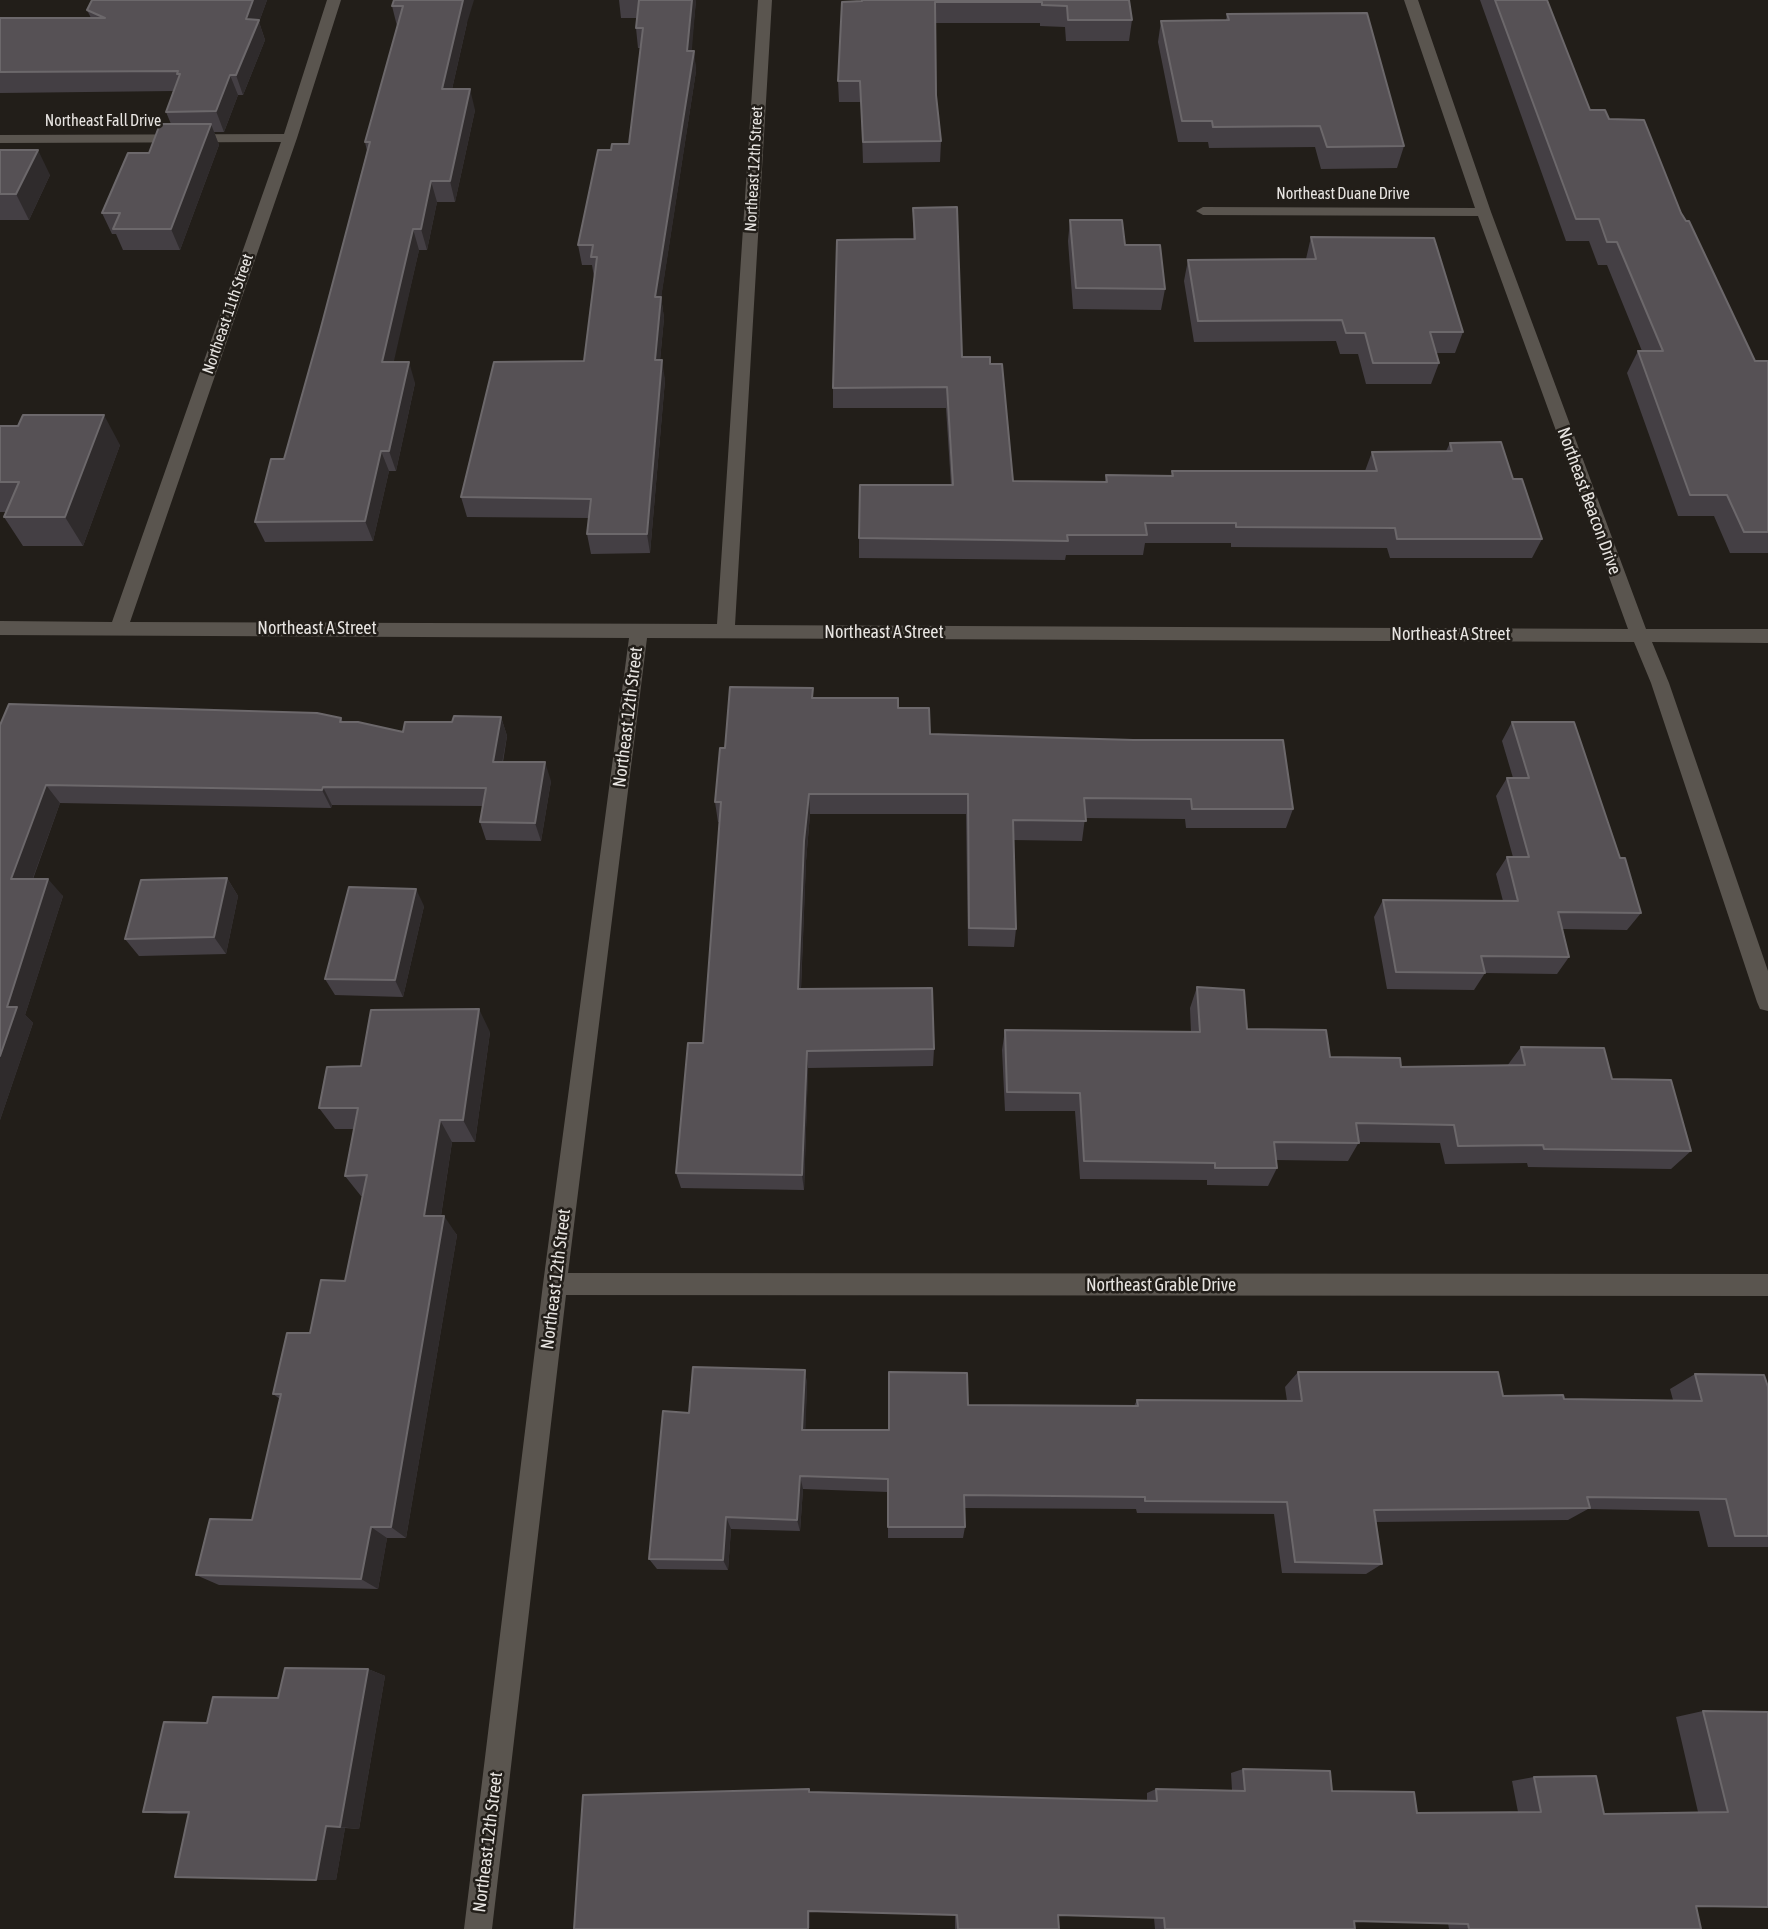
<!DOCTYPE html>
<style>
body{margin:0}
canvas{display:block;background:#221e19}
</style>
<canvas width="1768" height="1929"></canvas>
<script>
const g = document.querySelector('canvas').getContext('2d');
g.lineJoin = 'round';
function fillPath(path, color) {
  g.fillStyle = color;
  g.fill(path, 'evenodd');
}
function strokePath(path, color, width, dash) {
  g.strokeStyle = color;
  g.lineWidth = width;
  g.lineCap = dash ? 'butt' : 'round';
  g.setLineDash(dash || []);
  g.stroke(path);
}
function drawText(font, color, halo, rows, align = 'center') {
  g.font = font + ' "Asap Condensed",sans-serif';
  g.lineWidth = 5;
  g.setLineDash([]);
  g.textBaseline = 'middle';
  g.strokeStyle = halo;
  g.fillStyle = color;
  for (const [text, x, y, turn = 0] of rows) {
    g.save();
    g.translate(x, y);
    g.rotate((+turn || 0) * Math.PI / 180);
    g.textAlign = isNaN(turn) ? turn : align;
    if (halo) g.strokeText(text, 0, 0);
    g.fillText(text, 0, 0);
    g.restore();
  }
}
const minor = new Path2D(`
 M 327,0 L 341,0 L 297,138 L 130,622 L 717,624 L 758,0 L 772,0 L 735,625 L 1628,629 L 1478,216 L 1203,215 L 1196,211 L 1203,207 L 1475,208 L 1404,0 L 1418,0 L 1491,212 L 1646,629 L 1768,629 L 1768,643 L 1652,642 L 1669,683 L 1768,971 L 1768,1011 L 1760,1009 L 1757,1002 L 1651,683 L 1634,642 L 647,638 L 568,1273 L 1768,1274 L 1768,1296 L 566,1295 L 492,1929 L 464,1929 L 543,1284 L 629,638 L 0,635 L 0,621 L 112,622 L 281,142 L 0,143 L 0,135 L 284,134 Z`);
const wall = new Path2D(`
 M 92,0 L 267,0 L 259,22 L 265,40 L 243,95 L 238,95 L 224,132 L 214,132 L 219,145 L 180,250 L 123,250 L 116,234 L 112,234 L 102,213 L 171,124 L 166,112 L 173,91 L 0,93 L 0,18 L 91,18 L 87,10 Z
 M 394,0 L 467,23 L 452,89 L 475,110 L 455,202 L 437,202 L 427,250 L 419,250 L 393,362 L 415,383 L 396,471 L 389,471 L 373,541 L 265,542 L 255,522 L 284,459 L 320,331 L 367,151 L 365,142 L 397,26 L 392,6 Z
 M 619,0 L 696,0 L 691,51 L 694,51 L 696,71 L 661,297 L 664,318 L 660,360 L 665,380 L 650,553 L 591,554 L 587,534 L 589,518 L 467,517 L 461,497 L 584,361 L 594,277 L 592,265 L 582,265 L 578,245 L 611,150 L 629,144 L 640,48 L 638,48 L 636,28 L 637,18 L 621,18 Z
 M 1129,0 L 1132,20 L 1129,41 L 1066,41 L 1065,27 L 1040,26 L 1040,23 L 935,23 L 936,95 L 941,141 L 940,162 L 863,163 L 861,102 L 839,102 L 838,81 L 842,2 Z
 M 1480,0 L 1547,0 L 1590,110 L 1609,119 L 1681,213 L 1755,361 L 1768,361 L 1768,553 L 1730,553 L 1714,516 L 1678,516 L 1627,373 L 1638,351 L 1642,351 L 1607,265 L 1598,265 L 1589,241 L 1566,241 Z
 M 1227,14 L 1404,146 L 1397,168 L 1321,169 L 1315,147 L 1209,148 L 1208,142 L 1178,142 L 1158,42 L 1161,21 L 1226,20 Z
 M 0,150 L 50,175 L 29,220 L 0,220 Z
 M 913,208 L 962,357 L 990,364 L 1013,481 L 1105,482 L 1106,475 L 1171,476 L 1172,471 L 1365,471 L 1372,452 L 1446,451 L 1450,443 L 1513,479 L 1542,539 L 1532,558 L 1390,558 L 1387,548 L 1231,547 L 1231,543 L 1145,543 L 1143,555 L 1066,555 L 1065,560 L 859,558 L 859,538 L 951,485 L 946,408 L 833,408 L 833,388 L 913,239 Z
 M 1070,220 L 1125,245 L 1165,289 L 1161,310 L 1073,309 L 1068,241 Z
 M 1311,237 L 1463,332 L 1455,353 L 1436,353 L 1439,363 L 1431,384 L 1366,384 L 1358,354 L 1340,354 L 1336,341 L 1194,342 L 1184,281 L 1188,260 L 1306,259 Z
 M 0,426 L 120,445 L 83,546 L 23,546 L 4,517 L 6,512 L 0,512 Z
 M 813,688 L 813,698 L 898,708 L 930,734 L 1293,809 L 1286,828 L 1186,828 L 1185,819 L 1085,818 L 1082,841 L 1013,840 L 1016,929 L 1014,947 L 968,946 L 966,814 L 810,814 L 806,861 L 801,989 L 934,1049 L 933,1066 L 808,1068 L 804,1190 L 681,1188 L 676,1173 L 703,1043 L 720,822 L 718,822 L 715,802 L 725,748 Z
 M 501,717 L 507,736 L 503,762 L 551,781 L 541,841 L 486,840 L 480,822 L 483,806 L 332,805 L 331,808 L 60,803 L 33,879 L 63,896 L 25,1015 L 33,1023 L 0,1120 L 0,725 L 341,718 L 343,722 L 403,732 L 452,722 Z
 M 1512,722 L 1620,858 L 1641,913 L 1627,930 L 1562,929 L 1569,957 L 1557,974 L 1485,973 L 1474,990 L 1387,989 L 1374,917 L 1383,900 L 1503,901 L 1496,874 L 1507,857 L 1513,857 L 1496,796 L 1507,778 L 1513,778 L 1502,741 Z
 M 227,878 L 238,896 L 226,954 L 139,956 L 125,939 Z
 M 424,906 L 403,997 L 335,995 L 325,979 Z
 M 1197,987 L 1247,1029 L 1330,1057 L 1401,1067 L 1507,1066 L 1521,1047 L 1612,1079 L 1691,1151 L 1671,1169 L 1528,1167 L 1527,1163 L 1445,1164 L 1440,1143 L 1359,1142 L 1348,1161 L 1276,1160 L 1277,1168 L 1268,1186 L 1207,1185 L 1207,1180 L 1080,1179 L 1075,1111 L 1005,1111 L 1002,1050 L 1005,1030 L 1191,1032 L 1190,1008 Z
 M 490,1032 L 475,1142 L 452,1142 L 441,1216 L 457,1235 L 406,1538 L 387,1538 L 378,1589 L 219,1585 L 196,1575 L 252,1520 L 280,1399 L 273,1394 L 310,1333 L 345,1281 L 362,1196 L 361,1196 L 345,1176 L 354,1129 L 335,1129 L 319,1108 L 361,1066 Z
 M 805,1370 L 807,1385 L 805,1430 L 889,1430 L 968,1405 L 1134,1406 L 1137,1400 L 1287,1401 L 1285,1387 L 1298,1372 L 1503,1396 L 1564,1399 L 1673,1400 L 1670,1389 L 1695,1374 L 1768,1387 L 1768,1547 L 1708,1547 L 1699,1511 L 1588,1509 L 1568,1520 L 1376,1522 L 1382,1564 L 1366,1574 L 1282,1573 L 1274,1514 L 1137,1513 L 1136,1509 L 965,1508 L 965,1527 L 963,1538 L 888,1538 L 888,1492 L 803,1489 L 800,1531 L 731,1529 L 728,1570 L 657,1569 L 649,1559 L 689,1413 Z
 M 368,1669 L 385,1676 L 359,1829 L 345,1828 L 336,1880 L 189,1814 L 169,1814 L 143,1812 L 207,1723 L 278,1698 Z
 M 1703,1711 L 1768,1712 L 1696,1906 L 1701,1929 L 1449,1929 L 1448,1923 L 1354,1921 L 1355,1929 L 1155,1929 L 1154,1918 L 1058,1915 L 1059,1929 L 955,1929 L 955,1915 L 810,1911 L 810,1927 L 808,1929 L 811,1792 L 1147,1801 L 1147,1793 L 1156,1789 L 1232,1790 L 1231,1773 L 1243,1769 L 1417,1813 L 1518,1812 L 1512,1781 L 1534,1777 L 1604,1814 L 1698,1812 L 1676,1717 Z`);
const shadedWall = new Path2D(`
 M 253,0 L 267,0 L 259,22 L 265,40 L 243,95 L 236,75 L 246,19 Z
 M 463,0 L 474,0 L 467,23 L 447,111 L 442,89 Z
 M 692,0 L 696,0 L 690,72 L 687,51 Z
 M 694,51 L 696,71 L 658,318 L 655,297 Z
 M 230,75 L 238,95 L 224,132 L 216,111 Z
 M 470,89 L 475,110 L 455,202 L 450,181 Z
 M 211,124 L 219,145 L 180,250 L 171,229 Z
 M 38,150 L 50,175 L 29,220 L 16,194 Z
 M 431,181 L 437,202 L 427,250 L 421,229 Z
 M 413,229 L 419,250 L 389,383 L 382,362 Z
 M 661,297 L 664,318 L 658,381 L 655,360 Z
 M 662,360 L 665,380 L 650,553 L 647,534 Z
 M 409,362 L 415,383 L 396,471 L 389,451 Z
 M 104,415 L 120,445 L 83,546 L 65,517 Z
 M 381,451 L 389,471 L 373,541 L 365,521 Z
 M 501,717 L 507,736 L 499,780 L 493,762 Z
 M 545,762 L 551,781 L 541,841 L 535,823 Z
 M 46,785 L 60,803 L 26,897 L 11,879 Z
 M 323,787 L 332,805 L 331,808 L 322,790 Z
 M 809,794 L 810,814 L 806,861 L 800,1007 L 798,989 L 804,841 Z
 M 227,878 L 238,896 L 226,954 L 214,937 Z
 M 48,879 L 63,896 L 25,1015 L 33,1023 L 0,1120 L 0,1056 L 7,1007 Z
 M 416,889 L 424,906 L 403,997 L 395,980 Z
 M 479,1009 L 490,1032 L 475,1142 L 463,1120 Z
 M 807,1051 L 808,1068 L 804,1190 L 802,1175 Z
 M 440,1120 L 452,1142 L 438,1235 L 424,1216 Z
 M 444,1216 L 457,1235 L 406,1538 L 391,1527 Z
 M 805,1370 L 807,1385 L 805,1444 L 802,1430 Z
 M 800,1476 L 803,1489 L 800,1531 L 797,1520 Z
 M 726,1517 L 731,1529 L 728,1570 L 723,1560 Z
 M 371,1527 L 387,1538 L 378,1589 L 361,1579 Z
 M 368,1669 L 385,1676 L 359,1829 L 340,1827 Z
 M 326,1826 L 345,1828 L 336,1880 L 316,1880 Z
 M 810,1910 L 810,1927 L 808,1929 L 808,1911 Z`);
const building = new Path2D(`
 M 92,0 L 253,0 L 246,19 L 259,20 L 236,75 L 230,75 L 216,111 L 166,112 L 180,74 L 177,74 L 178,71 L 0,72 L 0,18 L 105,18 L 87,10 Z
 M 394,0 L 463,0 L 442,89 L 470,89 L 450,181 L 431,181 L 421,229 L 413,229 L 382,362 L 409,362 L 389,451 L 381,451 L 365,521 L 255,522 L 271,459 L 284,459 L 320,331 L 370,142 L 365,142 L 403,6 L 392,6 Z
 M 639,0 L 692,0 L 687,51 L 694,51 L 655,297 L 661,297 L 655,360 L 662,360 L 647,534 L 587,534 L 591,499 L 461,497 L 494,362 L 584,361 L 597,257 L 591,257 L 593,245 L 578,245 L 598,150 L 611,150 L 612,144 L 629,144 L 643,28 L 636,28 Z
 M 862,0 L 1129,0 L 1132,20 L 1068,20 L 1067,6 L 1042,5 L 1042,2 L 935,2 L 936,95 L 941,141 L 863,142 L 860,81 L 838,81 L 842,2 L 862,1 Z
 M 1495,0 L 1547,0 L 1590,110 L 1605,110 L 1609,119 L 1644,120 L 1681,213 L 1686,221 L 1689,221 L 1755,361 L 1768,361 L 1768,532 L 1744,532 L 1727,495 L 1690,495 L 1638,351 L 1663,351 L 1617,242 L 1607,242 L 1599,219 L 1576,219 Z
 M 1367,13 L 1404,146 L 1327,147 L 1320,126 L 1213,127 L 1212,121 L 1182,121 L 1161,21 L 1229,20 L 1227,14 Z
 M 160,124 L 211,124 L 171,229 L 113,229 L 120,213 L 102,213 L 128,153 L 149,153 Z
 M 0,150 L 38,150 L 16,194 L 0,194 Z
 M 957,207 L 962,357 L 990,357 L 990,364 L 1002,364 L 1013,481 L 1107,482 L 1106,475 L 1173,476 L 1172,471 L 1377,471 L 1372,452 L 1452,451 L 1450,443 L 1501,442 L 1513,479 L 1522,479 L 1542,539 L 1397,539 L 1395,528 L 1236,527 L 1236,523 L 1145,523 L 1147,535 L 1067,535 L 1068,541 L 859,538 L 860,485 L 953,485 L 947,387 L 833,388 L 837,240 L 915,239 L 913,208 Z
 M 1070,220 L 1122,220 L 1125,245 L 1160,245 L 1165,289 L 1076,288 Z
 M 1311,237 L 1434,238 L 1463,332 L 1430,332 L 1439,363 L 1373,363 L 1365,333 L 1346,333 L 1342,320 L 1198,321 L 1188,260 L 1316,259 Z
 M 23,415 L 104,415 L 65,517 L 4,517 L 19,482 L 0,482 L 0,426 L 18,426 Z
 M 730,687 L 813,688 L 812,698 L 898,698 L 898,708 L 929,708 L 930,734 L 1133,740 L 1283,740 L 1293,809 L 1192,809 L 1191,799 L 1084,798 L 1086,821 L 1013,820 L 1016,929 L 969,928 L 968,794 L 809,794 L 804,841 L 798,989 L 932,988 L 934,1049 L 807,1051 L 802,1175 L 676,1173 L 688,1043 L 703,1043 L 721,802 L 715,802 L 720,748 L 725,748 Z
 M 9,704 L 317,713 L 341,718 L 340,722 L 358,722 L 403,732 L 405,722 L 452,722 L 454,716 L 501,717 L 493,762 L 545,762 L 535,823 L 480,822 L 486,788 L 323,787 L 322,790 L 46,785 L 11,879 L 48,879 L 7,1007 L 17,1007 L 0,1056 L 0,725 Z
 M 1512,722 L 1574,722 L 1620,858 L 1625,858 L 1641,913 L 1558,912 L 1569,957 L 1481,956 L 1485,973 L 1396,972 L 1383,900 L 1518,901 L 1507,857 L 1529,857 L 1507,778 L 1529,778 Z
 M 227,878 L 214,937 L 125,939 L 141,880 Z
 M 349,887 L 416,889 L 395,980 L 325,979 Z
 M 1197,987 L 1244,990 L 1247,1029 L 1326,1030 L 1330,1057 L 1400,1058 L 1401,1067 L 1525,1065 L 1521,1047 L 1604,1048 L 1612,1079 L 1671,1080 L 1691,1151 L 1544,1149 L 1543,1145 L 1458,1146 L 1454,1125 L 1356,1123 L 1359,1143 L 1274,1142 L 1277,1168 L 1215,1168 L 1215,1163 L 1084,1161 L 1080,1093 L 1007,1092 L 1005,1030 L 1200,1032 Z
 M 479,1009 L 463,1120 L 440,1120 L 424,1216 L 444,1216 L 391,1527 L 371,1527 L 361,1579 L 196,1575 L 210,1519 L 252,1520 L 281,1394 L 273,1394 L 287,1333 L 310,1333 L 321,1280 L 345,1281 L 367,1175 L 345,1176 L 358,1108 L 319,1108 L 327,1067 L 361,1066 L 371,1010 Z
 M 693,1367 L 805,1370 L 802,1430 L 889,1430 L 889,1372 L 967,1373 L 968,1405 L 1138,1406 L 1137,1400 L 1302,1401 L 1298,1372 L 1498,1372 L 1503,1396 L 1563,1395 L 1564,1399 L 1702,1401 L 1695,1374 L 1764,1375 L 1768,1387 L 1768,1536 L 1735,1536 L 1726,1499 L 1587,1497 L 1590,1508 L 1374,1510 L 1382,1564 L 1295,1562 L 1287,1502 L 1145,1501 L 1145,1497 L 964,1495 L 965,1527 L 888,1527 L 888,1479 L 800,1476 L 797,1520 L 726,1517 L 723,1560 L 649,1559 L 663,1411 L 689,1413 Z
 M 285,1668 L 368,1669 L 340,1827 L 326,1826 L 316,1880 L 175,1877 L 189,1812 L 143,1812 L 164,1722 L 207,1723 L 213,1697 L 278,1698 Z
 M 1703,1711 L 1768,1712 L 1768,1907 L 1696,1906 L 1701,1929 L 1469,1929 L 1468,1924 L 1354,1921 L 1355,1929 L 1165,1929 L 1164,1918 L 1058,1915 L 1059,1929 L 958,1929 L 957,1915 L 808,1911 L 808,1929 L 574,1929 L 583,1795 L 809,1789 L 809,1792 L 1157,1801 L 1156,1789 L 1245,1791 L 1243,1769 L 1330,1771 L 1332,1791 L 1414,1792 L 1417,1813 L 1541,1812 L 1534,1777 L 1596,1776 L 1604,1814 L 1728,1812 Z`);
const farStreetnames = [
 ["Northeast Fall Drive",103,121],
 ["Northeast 12th Street",754,169,-87],
 ["Northeast Duane Drive",1343,194],
 ["Northeast 11th Street",228,314,-71]
];
const streetNames = [
 ["Northeast Beacon Drive",1589,501,70],
 ["Northeast A Street",317,628],
 ["Northeast A Street",884,632],
 ["Northeast A Street",1451,634],
 ["Northeast 12th Street",628,717,-83],
 ["Northeast 12th Street",556,1279,-83],
 ["Northeast Grable Drive",1161,1285],
 ["Northeast 12th Street",488,1842,-83]
];
fillPath(minor, '#5a554f');
fillPath(wall, '#443f44');
fillPath(shadedWall, '#2f2b2c');
fillPath(building, '#565155');
strokePath(building, '#6c686b', 2);
drawText('16px', '#e7e4e1', '#221e19', farStreetnames);
drawText('18px', '#e7e4e1', '#221e19', streetNames);
</script>
